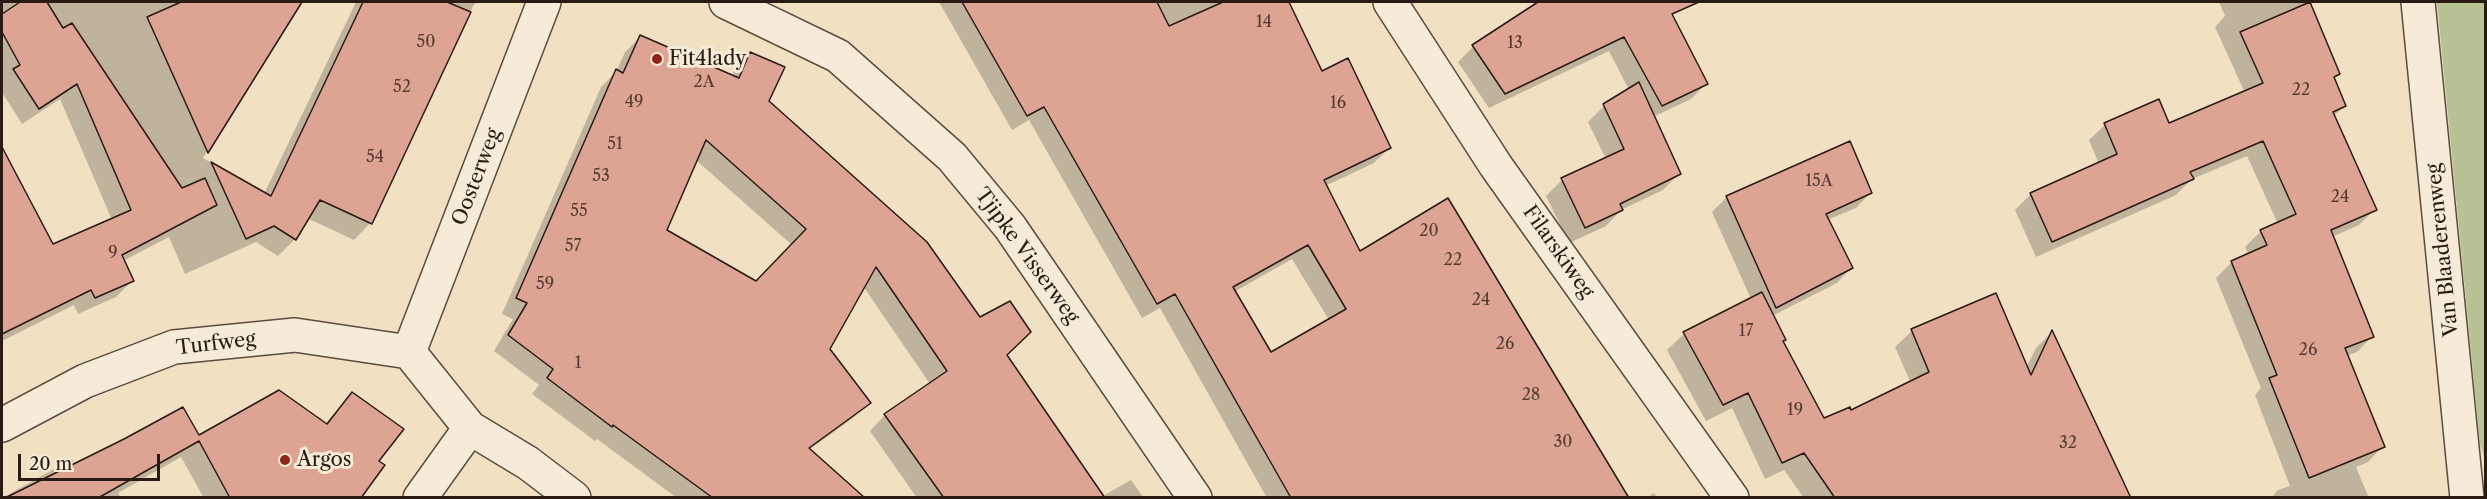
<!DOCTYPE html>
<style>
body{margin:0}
#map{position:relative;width:2487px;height:499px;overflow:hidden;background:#f1e0c2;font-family:"Libre Caslon Text",serif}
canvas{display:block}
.frame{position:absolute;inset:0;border:3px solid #291a13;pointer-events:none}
.scale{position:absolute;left:18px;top:454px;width:142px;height:27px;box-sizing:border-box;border:3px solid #291a13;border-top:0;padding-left:8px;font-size:18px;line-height:21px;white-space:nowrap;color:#291a13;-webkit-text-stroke:4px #f6ebd7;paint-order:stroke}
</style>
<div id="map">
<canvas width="2487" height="499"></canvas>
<div class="frame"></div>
<div class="scale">20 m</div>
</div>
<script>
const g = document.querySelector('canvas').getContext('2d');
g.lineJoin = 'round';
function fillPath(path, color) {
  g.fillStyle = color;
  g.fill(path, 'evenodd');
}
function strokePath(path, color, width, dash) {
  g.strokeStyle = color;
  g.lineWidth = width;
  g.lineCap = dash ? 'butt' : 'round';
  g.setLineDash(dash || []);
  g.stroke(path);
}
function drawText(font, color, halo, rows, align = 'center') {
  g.font = font + ' "Libre Caslon Text",serif';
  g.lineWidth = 6;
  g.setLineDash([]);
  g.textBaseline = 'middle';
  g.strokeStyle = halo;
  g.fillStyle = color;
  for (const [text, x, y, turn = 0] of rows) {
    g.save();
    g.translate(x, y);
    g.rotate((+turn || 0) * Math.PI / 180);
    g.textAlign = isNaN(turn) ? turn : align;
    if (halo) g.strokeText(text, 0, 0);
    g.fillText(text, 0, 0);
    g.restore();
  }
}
const green = new Path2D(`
 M 2437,2 L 2485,2 L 2485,460 L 2480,444 Z`);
const shadow = new Path2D(`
 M 2,2 L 300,2 L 203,158 L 264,194 L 356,2 L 477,2 L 473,6 L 370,223 L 354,240 L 307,218 L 295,239 L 278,256 L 256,242 L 185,274 L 169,237 L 123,261 L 132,281 L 116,297 L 78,314 L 74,305 L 2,341 L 2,183 L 15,176 L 53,246 L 112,220 L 60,99 L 22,124 L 2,92 Z
 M 939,2 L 1288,2 L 1321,73 L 1389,148 L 1374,163 L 1325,186 L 1359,253 L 1530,498 L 1267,498 L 1160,308 L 1142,318 L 1029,120 L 1012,130 ZM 1292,259 L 1329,320 L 1270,354 L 1234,292 Z
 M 1541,2 L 1649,2 L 1653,11 L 1706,84 L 1691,99 L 1653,117 L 1679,174 L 1663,190 L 1621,210 L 1606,226 L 1569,243 L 1546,196 L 1562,180 L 1606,159 L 1588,122 L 1604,106 L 1629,90 L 1609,51 L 1489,108 L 1458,62 L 1473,47 Z
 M 2219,2 L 2308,2 L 2339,74 L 2333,79 L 2344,106 L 2334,116 L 2375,209 L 2359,225 L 2332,237 L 2372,336 L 2357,352 L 2346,356 L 2383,446 L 2368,462 L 2356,467 L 2369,498 L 2271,498 L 2278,490 L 2290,486 L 2255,395 L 2261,388 L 2216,278 L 2232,262 L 2249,255 L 2245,247 L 2261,231 L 2278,224 L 2247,156 L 2192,179 L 2176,195 L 2036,257 L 2015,210 L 2031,194 L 2099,164 L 2089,140 L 2105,125 L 2169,125 L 2245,93 L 2215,27 L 2225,16 Z
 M 640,37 L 732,76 L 735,69 L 751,53 L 767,102 L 1005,355 L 1103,496 L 1131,480 L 1144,498 L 917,498 L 870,431 L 885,415 L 930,384 L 863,286 L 828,350 L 869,403 L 853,418 L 809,450 L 862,498 L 677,498 L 597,439 L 595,441 L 532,394 L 539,385 L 494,351 L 513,319 L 502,314 L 601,87 L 616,72 L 625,52 ZM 696,160 L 792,245 L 756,283 L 665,231 Z
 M 1870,193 L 1856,208 L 1827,220 L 1851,268 L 1837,283 L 1772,316 L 1781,342 L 1824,420 L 1850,412 L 1911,383 L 1895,347 L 1912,331 L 2026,368 L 2036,348 L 2052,332 L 2129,498 L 1804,498 L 1784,470 L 1765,479 L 1732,408 L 1706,421 L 1667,350 L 1684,334 L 1751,299 L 1712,212 L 1727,197 Z
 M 352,393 L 377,461 L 358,498 L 204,498 L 181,457 L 118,493 L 121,498 L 2,498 L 72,459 L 75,465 L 198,437 L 325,424 Z
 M 1654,493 L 1657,498 L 1647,498 Z`);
const building = new Path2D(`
 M 20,2 L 47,2 L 63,28 L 72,23 L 182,188 L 205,178 L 217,205 L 122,255 L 134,281 L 95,298 L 91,290 L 2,334 L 2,147 L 53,244 L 131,210 L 77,84 L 39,109 L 13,69 L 20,65 L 2,32 L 2,14 Z
 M 181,2 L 302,2 L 208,153 L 147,17 Z
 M 363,2 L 447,2 L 471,12 L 372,224 L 320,200 L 296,240 L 274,226 L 246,239 L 211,162 L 271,196 Z
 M 962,2 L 1157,2 L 1169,26 L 1223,2 L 1289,2 L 1322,71 L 1348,58 L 1391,148 L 1324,180 L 1360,251 L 1448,198 L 1629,498 L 1291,498 L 1175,294 L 1157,304 L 1044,107 L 1027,116 ZM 1308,245 L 1346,309 L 1271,352 L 1233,287 Z
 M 1538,2 L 1699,2 L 1672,14 L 1708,84 L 1662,106 L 1624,37 L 1505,94 L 1472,45 Z
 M 2310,2 L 2340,74 L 2334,77 L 2346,106 L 2333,112 L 2377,210 L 2331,230 L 2374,337 L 2345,348 L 2385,447 L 2309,478 L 2269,378 L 2277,375 L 2231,261 L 2267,245 L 2260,230 L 2296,214 L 2263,141 L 2190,172 L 2194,179 L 2052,242 L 2030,193 L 2117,154 L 2104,123 L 2159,99 L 2169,123 L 2263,83 L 2240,32 Z
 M 640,35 L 739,78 L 750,52 L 785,67 L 769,101 L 927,242 L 980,317 L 1010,301 L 1031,332 L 1007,355 L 1105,498 L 944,498 L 884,414 L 947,371 L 876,267 L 830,349 L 871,403 L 809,448 L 865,498 L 713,498 L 613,425 L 612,427 L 547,378 L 553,369 L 508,335 L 527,303 L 516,298 L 616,69 L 623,73 ZM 706,140 L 806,229 L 756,281 L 667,230 Z
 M 1639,82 L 1681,174 L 1620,204 L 1623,210 L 1585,228 L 1561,178 L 1624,149 L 1603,104 Z
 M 1850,141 L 1872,193 L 1826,214 L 1853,268 L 1776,308 L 1726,196 Z
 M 1762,292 L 1786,340 L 1783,341 L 1824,418 L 1850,407 L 1851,410 L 1929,372 L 1911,329 L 1996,293 L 2031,375 L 2052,330 L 2131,498 L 1835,498 L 1804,453 L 1782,463 L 1748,393 L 1723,405 L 1683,332 Z
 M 279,390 L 327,424 L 352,392 L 404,429 L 379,461 L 385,465 L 361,498 L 230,498 L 199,441 L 98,498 L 5,498 L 124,439 L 183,407 L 199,435 Z`);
const minor = new Path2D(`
 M 726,2 L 838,56 L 952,157 L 1010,227 L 1195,498
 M 1390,2 L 1496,166 L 1732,498
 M 2418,2 L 2467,498
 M 409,352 L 544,2
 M 409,352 L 470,428 L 528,463 L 574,498
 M 2,425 L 85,381 L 174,347 L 295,335 L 409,352
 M 420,498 L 470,428`);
const markers = [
 [657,59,6,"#8f2418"],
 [285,460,6,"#8f2418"]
];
const numberNames = [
 ["14",1264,22],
 ["50",426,42],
 ["13",1515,43],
 ["2A",704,82],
 ["52",402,87],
 ["22",2301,90],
 ["49",634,102],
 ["16",1338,103],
 ["51",615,144],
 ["54",375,157],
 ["53",601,176],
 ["15A",1819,181],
 ["24",2340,197],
 ["55",579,211],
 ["20",1429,231],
 ["57",573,246],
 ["9",113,253],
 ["22",1453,260],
 ["59",545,284],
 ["24",1481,300],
 ["17",1746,331],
 ["26",1505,344],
 ["26",2308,350],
 ["1",578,363],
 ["28",1531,395],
 ["19",1795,410],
 ["30",1563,442],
 ["32",2068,443]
];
const poiNames = [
 ["Fit4lady",669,59],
 ["Argos",297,460]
];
const streetNames = [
 ["Oosterweg",477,177,-69],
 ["Van Blaaderenweg",2443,250,-96],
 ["Filarskiweg",1558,252,55],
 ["Tjipke Visserweg",1027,256,54],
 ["Turfweg",216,344,-7]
];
fillPath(green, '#b8c395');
fillPath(shadow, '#0003');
fillPath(building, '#dda393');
strokePath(building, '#291a13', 1.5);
strokePath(minor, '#5b4c3f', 36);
strokePath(minor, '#f6ebd7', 33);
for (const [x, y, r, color] of markers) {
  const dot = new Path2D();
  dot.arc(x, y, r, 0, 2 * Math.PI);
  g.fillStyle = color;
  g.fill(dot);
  strokePath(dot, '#f6ebd7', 2);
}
drawText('16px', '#563c33', null, numberNames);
drawText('20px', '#291a13', '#f6ebd7', poiNames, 'left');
drawText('20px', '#291a13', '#f6ebd7', streetNames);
</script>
